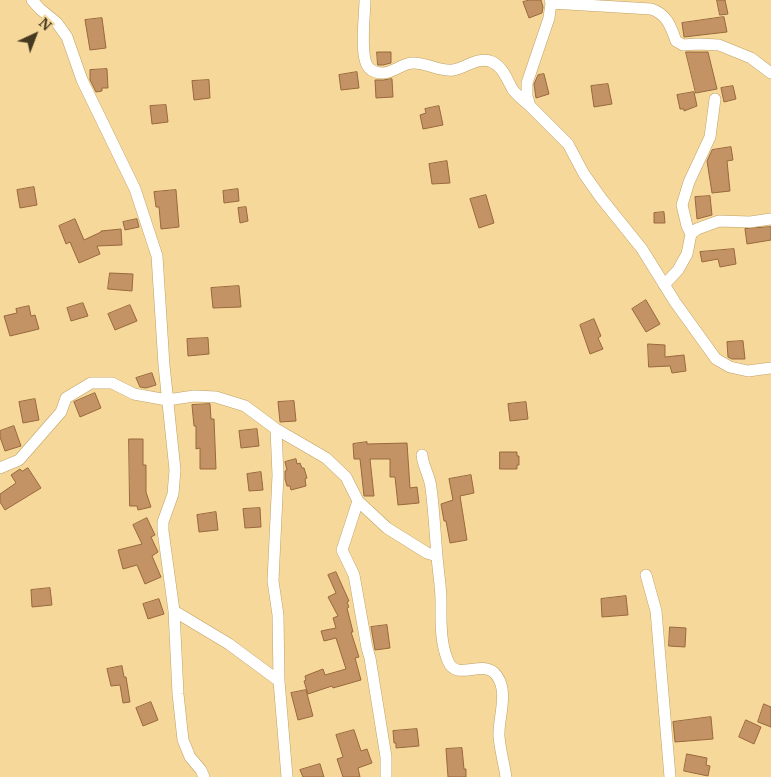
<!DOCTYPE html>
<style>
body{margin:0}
#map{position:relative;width:771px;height:777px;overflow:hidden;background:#f7d89b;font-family:Merriweather,serif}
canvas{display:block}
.north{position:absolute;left:10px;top:10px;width:50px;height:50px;-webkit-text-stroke:4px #f7d89b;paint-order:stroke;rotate:43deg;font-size:14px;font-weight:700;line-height:20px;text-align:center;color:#453920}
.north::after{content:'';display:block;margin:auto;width:18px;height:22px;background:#453920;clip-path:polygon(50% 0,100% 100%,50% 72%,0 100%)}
</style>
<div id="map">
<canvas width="771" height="777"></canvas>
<div class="north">N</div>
</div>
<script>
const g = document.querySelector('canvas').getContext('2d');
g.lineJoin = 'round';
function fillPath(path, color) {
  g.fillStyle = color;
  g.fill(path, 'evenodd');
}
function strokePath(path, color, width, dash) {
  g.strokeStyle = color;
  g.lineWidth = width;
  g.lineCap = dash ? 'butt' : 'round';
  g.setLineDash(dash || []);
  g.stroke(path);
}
const building = new Path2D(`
 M 530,0 L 541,0 L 543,7 L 542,13 L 529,18 L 523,2 Z
 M 717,0 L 725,0 L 728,14 L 720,15 Z
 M 724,17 L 727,32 L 684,37 L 682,23 Z
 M 102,18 L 106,48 L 90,50 L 85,20 Z
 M 377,52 L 391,52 L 391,63 L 383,65 L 378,65 Z
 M 686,52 L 708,52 L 717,89 L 696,93 Z
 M 107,69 L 108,88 L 102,88 L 102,91 L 96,92 L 90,80 L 90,70 Z
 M 357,72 L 359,88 L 341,90 L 339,75 Z
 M 544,74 L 549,94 L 536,98 L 534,84 L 538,75 Z
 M 392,79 L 393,97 L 376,98 L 375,80 L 383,80 Z
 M 209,80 L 210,98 L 194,100 L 192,81 Z
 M 608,84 L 612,104 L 594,107 L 591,86 Z
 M 733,86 L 736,99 L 724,102 L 721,88 Z
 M 694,92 L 697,106 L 684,111 L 684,109 L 680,109 L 677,95 Z
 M 166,105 L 168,122 L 152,124 L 150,106 Z
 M 439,106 L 443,125 L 423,129 L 420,115 L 426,113 L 425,109 Z
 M 731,147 L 733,160 L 727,161 L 730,191 L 712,193 L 707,161 L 712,150 Z
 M 447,161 L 450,183 L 432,184 L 429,164 Z
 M 34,187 L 37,205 L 20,208 L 17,190 Z
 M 238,189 L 239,201 L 224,203 L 223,191 Z
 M 176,190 L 179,227 L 161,229 L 159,207 L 156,207 L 154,192 Z
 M 486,195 L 494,223 L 479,228 L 470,199 Z
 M 710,196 L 712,215 L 697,219 L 695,197 Z
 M 246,207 L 248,221 L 240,223 L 238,208 Z
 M 664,212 L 665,223 L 654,223 L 654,213 Z
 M 75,219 L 84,240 L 101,232 L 101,231 L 121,229 L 122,245 L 97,246 L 100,254 L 79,263 L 70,242 L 66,244 L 59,226 Z
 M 137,219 L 139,227 L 125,230 L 123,222 Z
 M 771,227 L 771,240 L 747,244 L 745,229 Z
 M 734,249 L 736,264 L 720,267 L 718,259 L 702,262 L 700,252 Z
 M 110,273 L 133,274 L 132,291 L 108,289 Z
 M 239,286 L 241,307 L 213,308 L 211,288 Z
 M 646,300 L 660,324 L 646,332 L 632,309 Z
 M 83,303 L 88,316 L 71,321 L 67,308 Z
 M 130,305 L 137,321 L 115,330 L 108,314 Z
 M 29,306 L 31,316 L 35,315 L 39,329 L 10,336 L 4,316 L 17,313 L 16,309 Z
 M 594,319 L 601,336 L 598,338 L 603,349 L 590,354 L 580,325 Z
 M 208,338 L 209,354 L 188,356 L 187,339 Z
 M 743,341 L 745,359 L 732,359 L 728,357 L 727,342 Z
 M 648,344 L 665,345 L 665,357 L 684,355 L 686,371 L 672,373 L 670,366 L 649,367 Z
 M 152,373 L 156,385 L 146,388 L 140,387 L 136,378 Z
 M 95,393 L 101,408 L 80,417 L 74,402 Z
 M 35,399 L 39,420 L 23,423 L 19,402 Z
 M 294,401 L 296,421 L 280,422 L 278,402 Z
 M 526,402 L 528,419 L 510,421 L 508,404 Z
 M 210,404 L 211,419 L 214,419 L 216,469 L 200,469 L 200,448 L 196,449 L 196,426 L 194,426 L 192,405 Z
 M 14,426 L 21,446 L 5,451 L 0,437 L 0,431 Z
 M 257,429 L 259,446 L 241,448 L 239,431 Z
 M 129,439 L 143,439 L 143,465 L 146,465 L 146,492 L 151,507 L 138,510 L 137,506 L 130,506 Z
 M 367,442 L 367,444 L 407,443 L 410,488 L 417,487 L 419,503 L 398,505 L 395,477 L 390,477 L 390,459 L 370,459 L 374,496 L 364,496 L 360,459 L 354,459 L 353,444 Z
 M 500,452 L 517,452 L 517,456 L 519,456 L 519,465 L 517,465 L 517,469 L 500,469 Z
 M 296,459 L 297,464 L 300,463 L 302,468 L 304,468 L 307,478 L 305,479 L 306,486 L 291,490 L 290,486 L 287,486 L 285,479 L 285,471 L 287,470 L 285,462 Z
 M 28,468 L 41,488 L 5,510 L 0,502 L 0,494 L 16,483 L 11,475 L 20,469 L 22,471 Z
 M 261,472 L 263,490 L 249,491 L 247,474 Z
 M 471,475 L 474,493 L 460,496 L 467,540 L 450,543 L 446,521 L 444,521 L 441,504 L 453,500 L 449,479 Z
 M 260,508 L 261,527 L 245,528 L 243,509 Z
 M 216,512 L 218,530 L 199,532 L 197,515 Z
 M 147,518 L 155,535 L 151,537 L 158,552 L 152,556 L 161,577 L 145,584 L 137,565 L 123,569 L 118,550 L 142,544 L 133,525 Z
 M 336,572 L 349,601 L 347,602 L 349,607 L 347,608 L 353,632 L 351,632 L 359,657 L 355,658 L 361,680 L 333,688 L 332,686 L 308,694 L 304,681 L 306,680 L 305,676 L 323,669 L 325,675 L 346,669 L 336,638 L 324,641 L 321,631 L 336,628 L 333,618 L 338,616 L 328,597 L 336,593 L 328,575 Z
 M 50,588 L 52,605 L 32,607 L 31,590 Z
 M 626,596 L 628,615 L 602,617 L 601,599 Z
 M 159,599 L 164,614 L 148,619 L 143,604 Z
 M 387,625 L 390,648 L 375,650 L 371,627 Z
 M 670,627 L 686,628 L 685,647 L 669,646 Z
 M 122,666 L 124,677 L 126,677 L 130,702 L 123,703 L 120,685 L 111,686 L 107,669 Z
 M 306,690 L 313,716 L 298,720 L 291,693 Z
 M 151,702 L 158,720 L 143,726 L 136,708 Z
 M 764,704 L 771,707 L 771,727 L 758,722 Z
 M 711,717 L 713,739 L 675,742 L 673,722 Z
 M 746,720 L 761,727 L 754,744 L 739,737 Z
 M 417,729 L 419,746 L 396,748 L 396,743 L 394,743 L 393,731 Z
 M 354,730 L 361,751 L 367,749 L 372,763 L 358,768 L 360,777 L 343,777 L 337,759 L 343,757 L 336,735 Z
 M 462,748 L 464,769 L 466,769 L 466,777 L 448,777 L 446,749 Z
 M 687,754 L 707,758 L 706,765 L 710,766 L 708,776 L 684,771 Z
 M 320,764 L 324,777 L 303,777 L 300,770 Z`);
const minor = new Path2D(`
 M 32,0 L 40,9 L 57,23 L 67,37 L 82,80 L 135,189 L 157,256 L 164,365 L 175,470 L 173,494 L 163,522 L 163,531 L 174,611 L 178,694 L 183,740 L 190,757 L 201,770 L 204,777
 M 365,0 C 365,15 359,58 369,68 C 373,72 378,73 383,73 C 395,72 401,64 412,63 C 425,62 441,72 453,70 C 465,68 478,57 490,61 C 503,66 506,78 513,90 C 518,96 524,101 530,106
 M 550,0 L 551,3 L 549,18 L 527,83 L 527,96 L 530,106 L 568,144 L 584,174 L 601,198 L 642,249 L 675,302 L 716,359 L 730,367 L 748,371 L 771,368
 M 551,3 L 651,9 C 667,14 671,27 676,41 L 683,45 L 698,44 L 719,45 L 751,58 L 771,73
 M 691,234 L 687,226 L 682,205 L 689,182 L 710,137 L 715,99
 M 664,285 L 678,270 L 687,254 L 691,234 L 697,229 L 719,221 L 750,222 L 771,219
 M 276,429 L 278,475 L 273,581 L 278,615 L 279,681 L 287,777
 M 422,455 C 423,467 430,476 431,488 C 434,510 435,533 437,556 C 438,571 441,586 441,601 C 441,621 440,642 448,661 C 457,683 484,657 497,676 C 509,693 498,718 499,736 C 500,750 504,763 506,777
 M 0,468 L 19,460 L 61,412 L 66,398 L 91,383 L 112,383 L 134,394 L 167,400 L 194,396 L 216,397 L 245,406 L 276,429 L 326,458 L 346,477 L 358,501 L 387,528 L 427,553 L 437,556
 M 358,501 L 342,550 L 354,575 L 367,648 L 370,658 L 386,757 L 386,777
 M 646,575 L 656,611 L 670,777
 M 174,611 L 229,644 L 279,681`);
fillPath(building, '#c39265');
strokePath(building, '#98693c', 1);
strokePath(minor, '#bea165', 12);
strokePath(minor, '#fff', 11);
</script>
